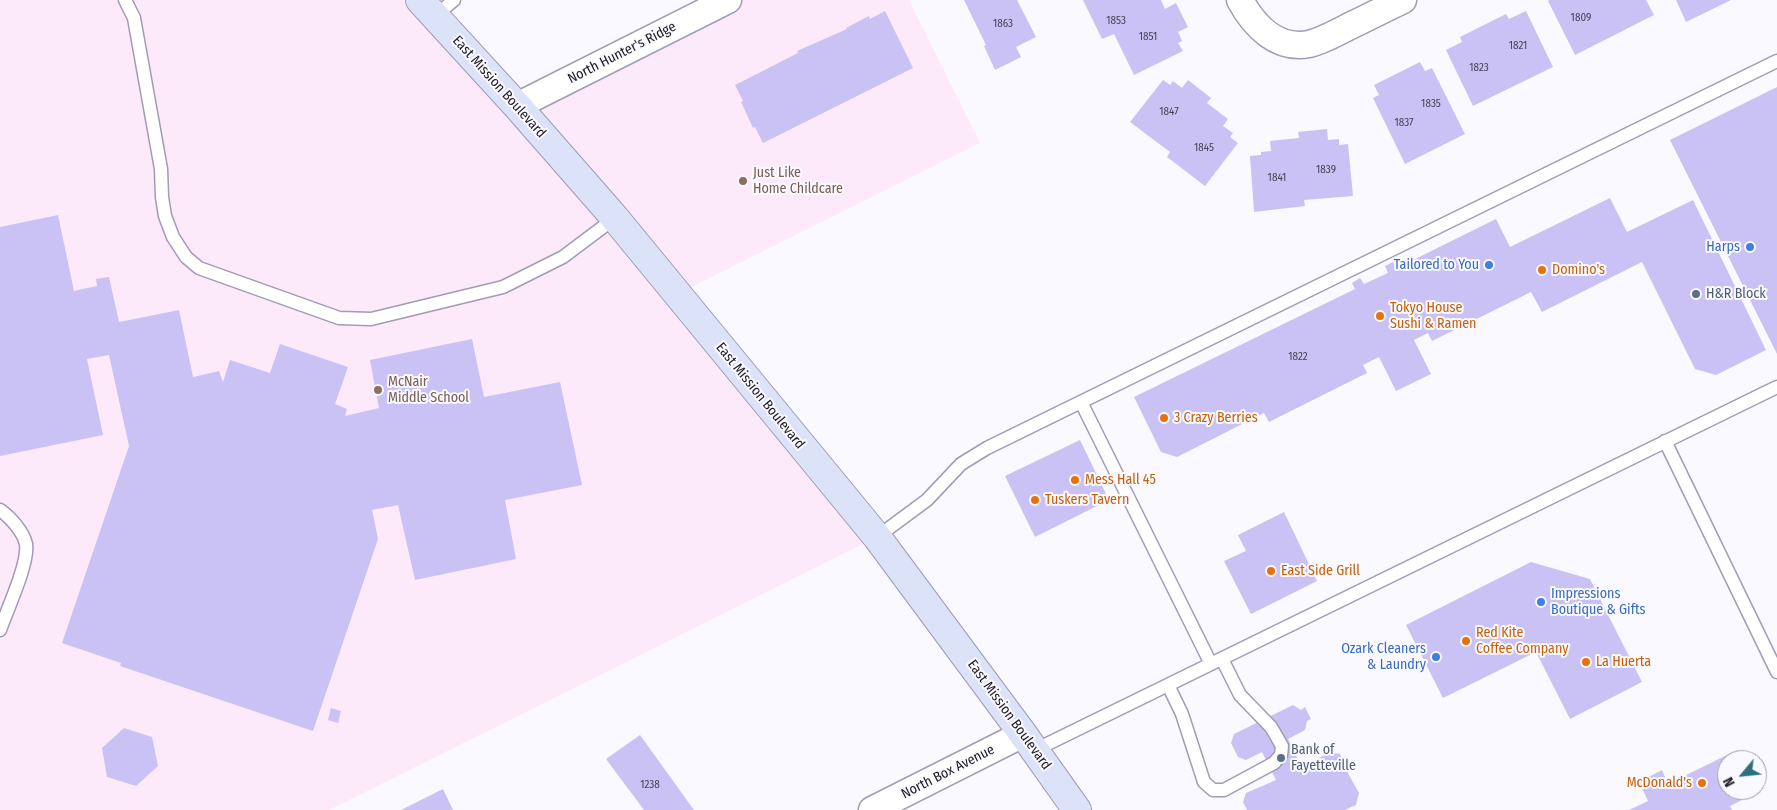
<!DOCTYPE html>
<style>
body{margin:0}
#map{position:relative;width:1777px;height:810px;overflow:hidden;background:#faf9ff;font-family:"Fira Sans Condensed",sans-serif}
canvas{display:block}
.north{position:absolute;left:1717px;top:750px;width:50px;height:50px;box-sizing:border-box;background:#faf9ff;border:1px solid #a1a0a7;border-radius:50%;rotate:242deg;font-size:14px;font-weight:700;line-height:20px;text-align:center;color:#1c1a23}
.north::after{content:'';display:block;margin:auto;width:18px;height:22px;background:#2a707f;clip-path:polygon(50% 0,100% 100%,50% 72%,0 100%)}
</style>
<div id="map">
<canvas width="1777" height="810"></canvas>
<div class="north">N</div>
</div>
<script>
const g = document.querySelector('canvas').getContext('2d');
g.lineJoin = 'round';
function fillPath(path, color) {
  g.fillStyle = color;
  g.fill(path, 'evenodd');
}
function strokePath(path, color, width, dash) {
  g.strokeStyle = color;
  g.lineWidth = width;
  g.lineCap = dash ? 'butt' : 'round';
  g.setLineDash(dash || []);
  g.stroke(path);
}
function drawText(font, color, halo, rows, align = 'center') {
  g.font = font + ' "Fira Sans Condensed",sans-serif';
  g.lineWidth = 4;
  g.setLineDash([]);
  g.textBaseline = 'middle';
  g.strokeStyle = halo;
  g.fillStyle = color;
  for (const [text, x, y, turn = 0] of rows) {
    g.save();
    g.translate(x, y);
    g.rotate((+turn || 0) * Math.PI / 180);
    g.textAlign = isNaN(turn) ? turn : align;
    if (halo) g.strokeText(text, 0, 0);
    g.fillText(text, 0, 0);
    g.restore();
  }
}
const education = new Path2D(`
 M 0,0 L 420,0 L 517,106 L 728,0 L 909,0 L 980,143 L 677,294 L 877,537 L 329,810 L 0,810 Z`);
const building = new Path2D(`
 M 964,0 L 1017,0 L 1036,37 L 1016,47 L 1021,57 L 995,70 L 984,46 L 986,45 Z
 M 1083,0 L 1161,0 L 1165,9 L 1176,3 L 1188,27 L 1178,32 L 1182,41 L 1178,43 L 1183,51 L 1134,75 L 1114,34 L 1102,39 Z
 M 1549,0 L 1646,0 L 1654,15 L 1575,55 L 1548,1 Z
 M 1676,0 L 1731,0 L 1686,22 Z
 M 885,11 L 913,68 L 763,143 L 755,127 L 753,128 L 741,102 L 743,101 L 735,85 L 798,53 L 797,51 L 847,29 L 846,28 L 869,16 L 870,19 Z
 M 1526,11 L 1553,67 L 1473,106 L 1446,50 L 1462,42 L 1460,37 L 1506,14 L 1509,19 Z
 M 1420,62 L 1425,71 L 1432,68 L 1465,134 L 1405,164 L 1373,98 L 1379,95 L 1374,85 Z
 M 1163,80 L 1170,85 L 1173,81 L 1182,88 L 1188,80 L 1211,98 L 1207,103 L 1228,119 L 1223,126 L 1233,133 L 1230,137 L 1238,143 L 1205,186 L 1167,157 L 1170,152 L 1130,122 Z
 M 1777,87 L 1777,354 L 1670,140 Z
 M 1327,129 L 1328,140 L 1339,139 L 1339,145 L 1348,144 L 1353,196 L 1304,200 L 1305,206 L 1254,212 L 1250,156 L 1261,155 L 1261,152 L 1271,151 L 1270,141 L 1299,138 L 1298,132 Z
 M 1610,198 L 1627,232 L 1693,200 L 1766,350 L 1716,375 L 1695,369 L 1642,262 L 1542,312 L 1531,292 L 1432,341 L 1428,333 L 1414,340 L 1431,374 L 1396,391 L 1379,357 L 1363,365 L 1367,373 L 1269,422 L 1264,413 L 1177,457 L 1161,452 L 1134,397 L 1355,289 L 1352,283 L 1360,278 L 1364,284 L 1388,273 L 1385,266 L 1393,262 L 1397,268 L 1496,219 L 1510,247 Z
 M 58,215 L 74,291 L 97,286 L 96,279 L 109,277 L 119,322 L 179,310 L 193,377 L 219,371 L 223,382 L 230,360 L 270,373 L 280,344 L 348,367 L 335,404 L 347,409 L 345,416 L 379,408 L 370,360 L 472,339 L 484,397 L 560,382 L 582,485 L 505,500 L 516,559 L 415,580 L 398,505 L 372,510 L 378,539 L 313,731 L 120,666 L 121,663 L 62,643 L 129,446 L 109,355 L 87,359 L 103,435 L 0,456 L 0,227 Z
 M 1080,440 L 1109,500 L 1035,537 L 1005,476 Z
 M 1284,512 L 1317,581 L 1251,614 L 1224,561 L 1246,551 L 1238,535 Z
 M 1531,562 L 1590,579 L 1642,682 L 1570,719 L 1536,652 L 1443,698 L 1406,625 Z
 M 1293,705 L 1301,710 L 1305,707 L 1311,719 L 1307,721 L 1305,730 L 1288,739 L 1302,767 L 1330,752 L 1340,754 L 1345,764 L 1344,766 L 1359,793 L 1356,805 L 1345,810 L 1247,810 L 1243,802 L 1246,793 L 1276,780 L 1262,752 L 1246,760 L 1238,757 L 1231,743 L 1234,734 Z
 M 331,708 L 341,711 L 338,723 L 328,720 Z
 M 124,728 L 152,737 L 158,766 L 136,786 L 107,777 L 102,748 Z
 M 640,735 L 694,810 L 644,810 L 606,759 Z
 M 1727,755 L 1730,760 L 1727,760 L 1727,790 L 1744,790 L 1748,797 L 1730,806 L 1732,810 L 1629,810 L 1648,801 L 1639,782 L 1662,770 L 1670,789 L 1678,785 L 1676,780 Z
 M 443,789 L 453,810 L 401,810 Z`);
const lane = new Path2D(`
 M 125,0 L 134,18 L 161,169 L 162,197 L 165,216 L 173,237 L 186,257 L 199,268 L 339,318 L 371,319 L 503,287 L 563,257 L 615,218
 M 435,16 L 454,0
 M 1081,402 L 1211,664
 M 1665,441 L 1777,672
 M 0,510 C 10,517 23,531 26,544 C 29,563 7,610 0,630
 M 877,537 L 927,500 L 961,464 L 987,448 L 1777,61
 M 1168,685 L 1182,714 L 1204,782 L 1213,790 L 1224,790 L 1274,763 L 1281,755 L 1282,746 L 1271,727 L 1240,695 L 1222,659
 M 1035,750 L 1777,387`);
const street = new Path2D(`
 M 1240,0 C 1254,26 1277,50 1309,44 C 1322,41 1336,33 1348,27 C 1366,18 1385,9 1403,0
 M 517,106 L 728,0
 M 872,810 L 1023,734`);
const secondary = new Path2D(`
 M 420,0 L 517,106 L 615,218 L 877,537 L 1023,734 L 1077,810`);
const markers = [
 [743,181,5,"#8d6e63"],
 [1750,247,5,"#3f7fe0"],
 [1489,265,5,"#3f7fe0"],
 [1542,270,5,"#e8710a"],
 [1696,294,5,"#5c6f8a"],
 [1380,316,5,"#e8710a"],
 [378,390,5,"#8d6e63"],
 [1164,418,5,"#e8710a"],
 [1075,480,5,"#e8710a"],
 [1035,500,5,"#e8710a"],
 [1271,571,5,"#e8710a"],
 [1541,602,5,"#3f7fe0"],
 [1466,641,5,"#e8710a"],
 [1436,657,5,"#3f7fe0"],
 [1586,662,5,"#e8710a"],
 [1281,758,5,"#5c6f8a"],
 [1702,783,5,"#e8710a"]
];
const numberNames = [
 ["1809",1581,18],
 ["1853",1116,21],
 ["1863",1003,24],
 ["1851",1148,37],
 ["1821",1518,46],
 ["1823",1479,68],
 ["1835",1431,104],
 ["1847",1169,112],
 ["1837",1404,123],
 ["1845",1204,148],
 ["1839",1326,170],
 ["1841",1277,178],
 ["1822",1298,357],
 ["1238",650,785]
];
const streetNames = [
 ["North Hunter's Ridge",622,53,-27],
 ["East Mission Boulevard",499,87,48],
 ["East Mission Boulevard",760,396,51],
 ["East Mission Boulevard",1009,715,54],
 ["North Box Avenue",948,772,-27]
];
const educationNames = [
 ["Just Like",753,173],
 ["Home Childcare",753,189],
 ["McNair",388,382],
 ["Middle School",388,398]
];
const shopNames = [
 ["Harps",1740,247],
 ["Tailored to You",1479,265],
 ["Impressions",1551,594,"left"],
 ["Boutique & Gifts",1551,610,"left"],
 ["Ozark Cleaners",1426,649],
 ["& Laundry",1426,665]
];
const foodNames = [
 ["Domino's",1552,270],
 ["Tokyo House",1390,308],
 ["Sushi & Ramen",1390,324],
 ["3 Crazy Berries",1174,418],
 ["Mess Hall 45",1085,480],
 ["Tuskers Tavern",1045,500],
 ["East Side Grill",1281,571],
 ["Red Kite",1476,633],
 ["Coffee Company",1476,649],
 ["La Huerta",1596,662],
 ["McDonald's",1692,783,"right"]
];
const serviceNames = [
 ["H&R Block",1706,294],
 ["Bank of",1291,750],
 ["Fayetteville",1291,766]
];
fillPath(education, '#fceafb');
fillPath(building, '#cac2f5');
strokePath(lane, '#9f9cb4', 15);
strokePath(street, '#9f9cb4', 29);
strokePath(secondary, '#9f9cb4', 30);
strokePath(lane, '#fff', 12);
strokePath(street, '#fff', 26);
strokePath(secondary, '#dce3f9', 28);
for (const [x, y, r, color] of markers) {
  const dot = new Path2D();
  dot.arc(x, y, r, 0, 2 * Math.PI);
  g.fillStyle = color;
  g.fill(dot);
  strokePath(dot, '#faf9ff', 2);
}
drawText('11px', '#484458', null, numberNames);
drawText('14px', '#1c1a23', '#faf9ff', streetNames);
drawText('14px', '#785e54', '#faf9ff', educationNames, 'left');
drawText('14px', '#366cbe', '#faf9ff', shopNames, 'right');
drawText('14px', '#c56008', '#faf9ff', foodNames, 'left');
drawText('14px', '#4e5e75', '#faf9ff', serviceNames, 'left');
</script>
